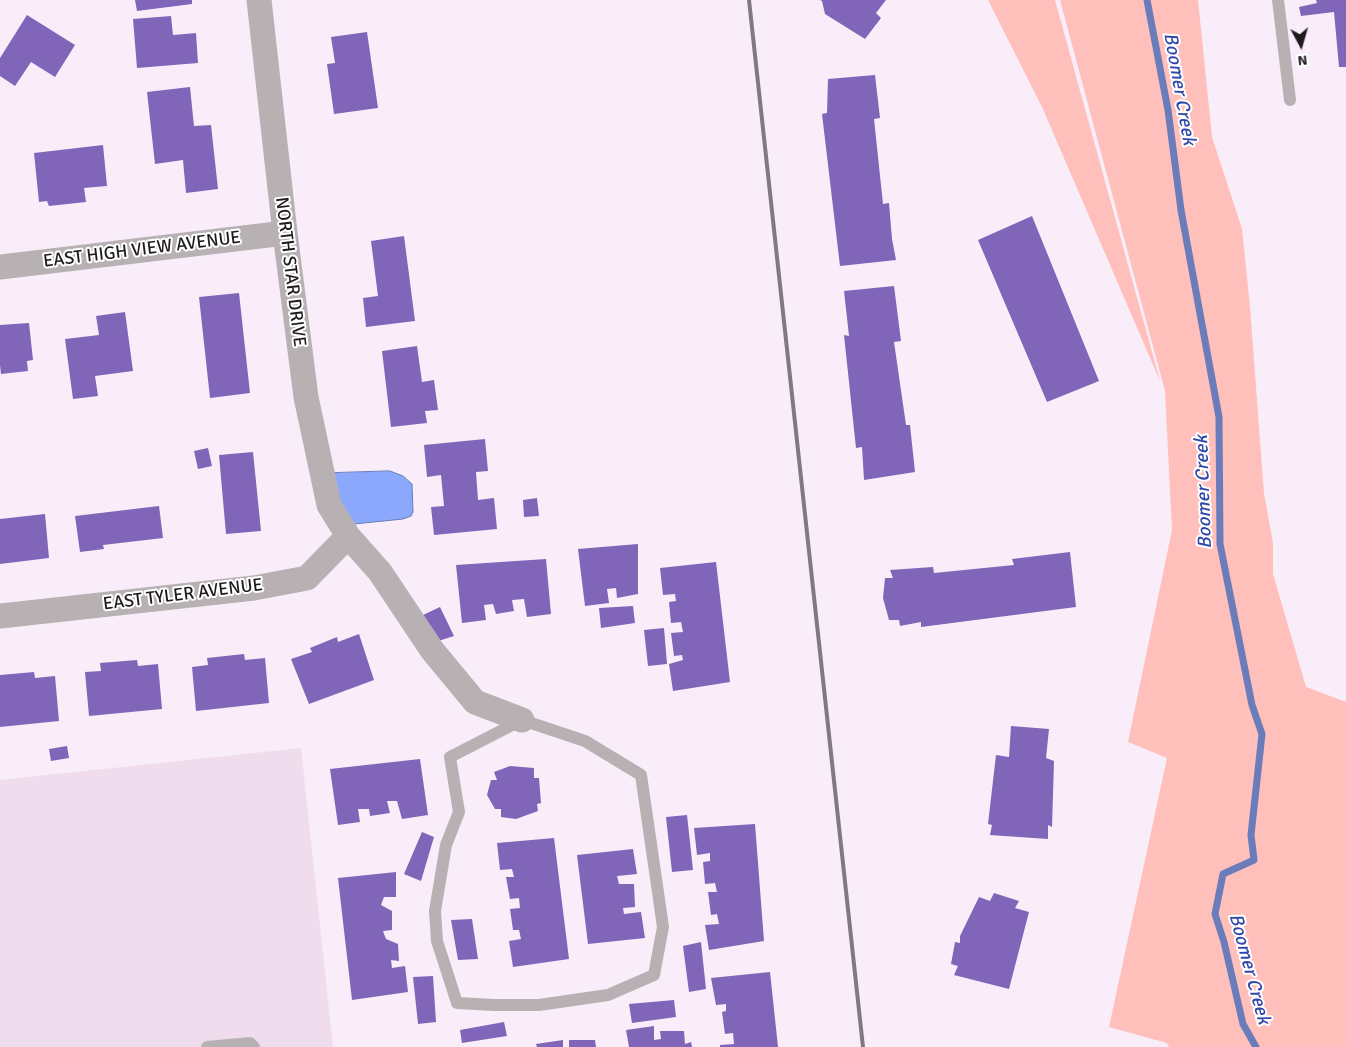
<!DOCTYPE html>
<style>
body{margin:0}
#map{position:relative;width:1346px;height:1047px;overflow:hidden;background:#f9edf9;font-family:Signika,sans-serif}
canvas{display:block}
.north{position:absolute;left:1276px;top:20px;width:50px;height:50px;-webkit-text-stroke:4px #fff;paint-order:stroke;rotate:174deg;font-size:14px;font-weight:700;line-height:20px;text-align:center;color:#1e1a1e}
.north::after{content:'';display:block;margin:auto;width:18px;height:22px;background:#1e1a1e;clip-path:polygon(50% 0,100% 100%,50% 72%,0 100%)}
</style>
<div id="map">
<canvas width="1346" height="1047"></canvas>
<div class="north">N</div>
</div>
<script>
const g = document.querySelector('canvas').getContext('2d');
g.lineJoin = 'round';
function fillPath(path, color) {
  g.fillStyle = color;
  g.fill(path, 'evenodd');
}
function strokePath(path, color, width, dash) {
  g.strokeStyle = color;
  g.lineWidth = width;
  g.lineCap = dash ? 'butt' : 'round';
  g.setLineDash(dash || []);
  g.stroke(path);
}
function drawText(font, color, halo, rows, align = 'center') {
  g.font = font + ' Signika,sans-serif';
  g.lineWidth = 4;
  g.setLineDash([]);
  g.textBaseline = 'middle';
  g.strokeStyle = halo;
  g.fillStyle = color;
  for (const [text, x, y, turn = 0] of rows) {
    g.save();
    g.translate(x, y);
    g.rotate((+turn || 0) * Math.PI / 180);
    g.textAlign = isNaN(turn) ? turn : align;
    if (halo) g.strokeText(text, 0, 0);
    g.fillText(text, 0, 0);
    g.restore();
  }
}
const built = new Path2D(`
 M 301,748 L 333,1047 L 0,1047 L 0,780 Z`);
const green = new Path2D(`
 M 988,0 L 1055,0 L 1160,381 L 1042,107 Z
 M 1060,0 L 1198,0 L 1212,137 L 1242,229 L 1250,307 L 1264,494 L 1273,543 L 1273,574 L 1306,687 L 1346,702 L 1346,1047 L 1169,1047 L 1167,1043 L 1109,1027 L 1167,758 L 1128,742 L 1172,530 L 1165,391 Z`);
const water = new Path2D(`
 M 390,471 L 403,476 L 412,484 L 413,512 L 411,516 L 403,519 L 354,524 C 341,507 337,494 334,473 Z`);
const stream = new Path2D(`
 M 1147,0 L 1168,110 L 1181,210 L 1219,417 L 1220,544 L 1252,705 L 1262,734 L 1251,835 L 1254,860 L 1223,874 L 1215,914 L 1224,942 L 1243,1024 L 1256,1047`);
const building = new Path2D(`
 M 135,0 L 192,0 L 192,4 L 137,11 Z
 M 820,0 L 886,0 L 876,13 L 881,18 L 865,39 L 825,14 L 822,1 Z
 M 1316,0 L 1346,0 L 1346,67 L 1339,67 L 1334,12 L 1301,16 L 1299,7 L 1317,3 Z
 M 27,15 L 75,45 L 55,77 L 31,62 L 15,86 L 0,76 L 0,58 Z
 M 171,16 L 173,35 L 196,33 L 198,63 L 137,68 L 133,19 Z
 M 367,32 L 378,108 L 334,114 L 327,64 L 335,63 L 331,37 Z
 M 875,75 L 880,118 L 874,119 L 883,204 L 889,203 L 892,239 L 896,260 L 840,266 L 822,114 L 827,113 L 828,79 Z
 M 190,87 L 194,126 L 211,125 L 218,189 L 186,193 L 183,160 L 155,164 L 147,92 Z
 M 103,145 L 107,186 L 84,188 L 86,202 L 49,206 L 47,201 L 39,202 L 34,153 Z
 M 1032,216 L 1099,381 L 1047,402 L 978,240 Z
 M 404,236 L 415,321 L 366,327 L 363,298 L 378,296 L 371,241 Z
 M 894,286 L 901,341 L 894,342 L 906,425 L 910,425 L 915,472 L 864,480 L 862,447 L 856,448 L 844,335 L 849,336 L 844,291 Z
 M 239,293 L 250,393 L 210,398 L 199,297 Z
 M 125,312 L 133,371 L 95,376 L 98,396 L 73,399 L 65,339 L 99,335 L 96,316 Z
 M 29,323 L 33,360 L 27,361 L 28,371 L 1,374 L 0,365 L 0,325 Z
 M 417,346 L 422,382 L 434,380 L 438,410 L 425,411 L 427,423 L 391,427 L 382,351 Z
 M 485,439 L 488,471 L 476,472 L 478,500 L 494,498 L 497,529 L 434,535 L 431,507 L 444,506 L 441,475 L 427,477 L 424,445 Z
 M 208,448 L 212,466 L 198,469 L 194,451 Z
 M 253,452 L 261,531 L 226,534 L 219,455 Z
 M 537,498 L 539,516 L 524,517 L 523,500 Z
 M 159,506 L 163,538 L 103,545 L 104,549 L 80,552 L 75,516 Z
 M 45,514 L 49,558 L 0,564 L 0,519 Z
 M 638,544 L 638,594 L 617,598 L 616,588 L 607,589 L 609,603 L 585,606 L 578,549 Z
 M 1070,552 L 1076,607 L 921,627 L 921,622 L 900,626 L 899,620 L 889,620 L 883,598 L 885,578 L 893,578 L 890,570 L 933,567 L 934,573 L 1014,565 L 1012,559 Z
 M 546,559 L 551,614 L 527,617 L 524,599 L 512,600 L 514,611 L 496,614 L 493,604 L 484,605 L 486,620 L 462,623 L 456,565 Z
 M 716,562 L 730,682 L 673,691 L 669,664 L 683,660 L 682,655 L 674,656 L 671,633 L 683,632 L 681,622 L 671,623 L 669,602 L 676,601 L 675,594 L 663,595 L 660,568 Z
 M 633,606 L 635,623 L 601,628 L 599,608 Z
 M 440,607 L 454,636 L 435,642 L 423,615 Z
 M 664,628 L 667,664 L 648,666 L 644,630 Z
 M 359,634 L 374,680 L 309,704 L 291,659 L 312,652 L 310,648 L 337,637 L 338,642 Z
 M 244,654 L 245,660 L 265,658 L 269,703 L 196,711 L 192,667 L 208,665 L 207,658 Z
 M 137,660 L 138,666 L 158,664 L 162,709 L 89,716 L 85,672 L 101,671 L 100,663 Z
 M 34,672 L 35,678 L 55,676 L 59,721 L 0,727 L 0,675 Z
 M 1011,726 L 1049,729 L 1046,758 L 1054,761 L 1052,827 L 1048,825 L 1048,839 L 990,835 L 992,825 L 988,824 L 996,755 L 1009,757 Z
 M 67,746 L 69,758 L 51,761 L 49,749 Z
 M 420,759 L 428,815 L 402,819 L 397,801 L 387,801 L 390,813 L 370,816 L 369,809 L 358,809 L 360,822 L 338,825 L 330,769 Z
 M 510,766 L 534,768 L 534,778 L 539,778 L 541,803 L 537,804 L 538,811 L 516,819 L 501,817 L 501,809 L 495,809 L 487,795 L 491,780 L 497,780 L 494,772 Z
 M 687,815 L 693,870 L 672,872 L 666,817 Z
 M 755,824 L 764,941 L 709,950 L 705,925 L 719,924 L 717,914 L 711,915 L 708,892 L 717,892 L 715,883 L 705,884 L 703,862 L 710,861 L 710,853 L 697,855 L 694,828 Z
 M 422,832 L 434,837 L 421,881 L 404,874 Z
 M 554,838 L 569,959 L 513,967 L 509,941 L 521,939 L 519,930 L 513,930 L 510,909 L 520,908 L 519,898 L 510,899 L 506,877 L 514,877 L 512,869 L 500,870 L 497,843 Z
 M 633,849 L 637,874 L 617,876 L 619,884 L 634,884 L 635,907 L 623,908 L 624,914 L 641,912 L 645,938 L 588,944 L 577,855 Z
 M 396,872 L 396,897 L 384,897 L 381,905 L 392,911 L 392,930 L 383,931 L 386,939 L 398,944 L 399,961 L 391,960 L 392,968 L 405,966 L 408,992 L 352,1000 L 338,878 Z
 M 994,893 L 1019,901 L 1015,908 L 1029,912 L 1009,989 L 954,975 L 958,966 L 951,964 L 955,942 L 960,943 L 960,936 L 979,897 L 990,901 Z
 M 472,919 L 478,959 L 458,960 L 451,920 Z
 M 701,942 L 706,989 L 689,992 L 683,946 Z
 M 770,972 L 778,1047 L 720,1047 L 720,1045 L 734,1044 L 733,1033 L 725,1034 L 722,1012 L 726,1011 L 726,1004 L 716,1005 L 711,978 Z
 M 433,976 L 436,1022 L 418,1024 L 413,977 Z
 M 674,1000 L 676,1017 L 632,1023 L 629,1004 Z
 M 504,1022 L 507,1036 L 462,1043 L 460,1030 Z
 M 654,1026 L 654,1040 L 661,1039 L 660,1031 L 684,1031 L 685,1044 L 691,1042 L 692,1047 L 629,1047 L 626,1030 Z
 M 563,1040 L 563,1047 L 537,1047 L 536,1044 Z
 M 569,1040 L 595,1040 L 596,1047 L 569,1047 Z`);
const service = new Path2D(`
 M 1278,0 L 1290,100
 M 522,720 L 585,741 L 641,775 L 663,927 L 654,975 L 608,995 L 539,1005 L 494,1005 L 457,1003 L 437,941 L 435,911 L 446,845 L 459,812 L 450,757 Z
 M 207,1047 L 250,1043 L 254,1047`);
const minor = new Path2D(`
 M 259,0 L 285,233 L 306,397 L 329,505 L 348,536 L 380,572 L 432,650 L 475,702 L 522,720
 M 0,267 L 285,233
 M 0,616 L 254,588 L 307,578 L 348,536`);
const rail = new Path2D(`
 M 749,0 L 863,1047`);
const streetNames = [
 ["EAST HIGH VIEW AVENUE",142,250,-7],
 ["NORTH STAR DRIVE",290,272,83],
 ["EAST TYLER AVENUE",183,595,-7]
];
const waterNames = [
 ["Boomer Creek",1179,89,80],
 ["Boomer Creek",1204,492,-92],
 ["Boomer Creek",1249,969,75]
];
fillPath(built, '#efddee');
fillPath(green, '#ffbfba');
fillPath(water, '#8ba8fd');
strokePath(water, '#6a7dba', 1);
strokePath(stream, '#6a7dba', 7);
fillPath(building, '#8165b9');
strokePath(service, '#b8b1b3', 12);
strokePath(minor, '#b8b1b3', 25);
strokePath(rail, '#817981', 4);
drawText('18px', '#1e1a1e', '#fff', streetNames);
drawText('italic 19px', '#3148a9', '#fff', waterNames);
</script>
